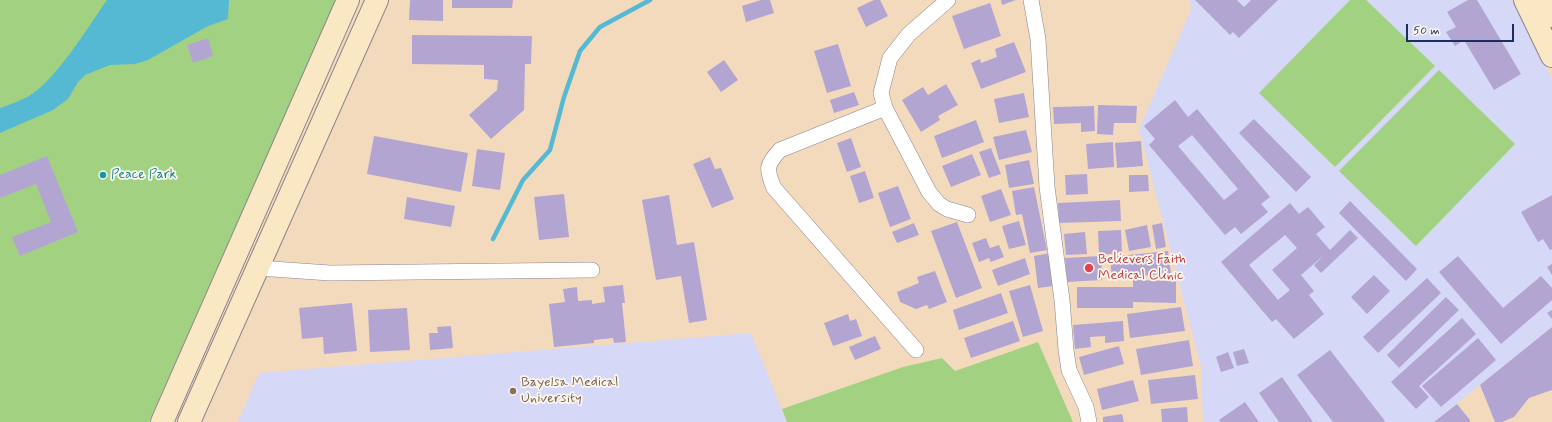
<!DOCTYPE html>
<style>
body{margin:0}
#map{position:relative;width:1552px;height:422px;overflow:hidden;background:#f4dabd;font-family:Mynerve,sans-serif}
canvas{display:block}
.scale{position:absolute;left:1406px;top:24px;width:108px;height:18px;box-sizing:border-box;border:2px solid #1b2f5e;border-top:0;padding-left:5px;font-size:12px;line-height:14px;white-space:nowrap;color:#1b2f5e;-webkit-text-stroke:3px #fbf7ec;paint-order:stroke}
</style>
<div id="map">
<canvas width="1552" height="422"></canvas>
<div class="scale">50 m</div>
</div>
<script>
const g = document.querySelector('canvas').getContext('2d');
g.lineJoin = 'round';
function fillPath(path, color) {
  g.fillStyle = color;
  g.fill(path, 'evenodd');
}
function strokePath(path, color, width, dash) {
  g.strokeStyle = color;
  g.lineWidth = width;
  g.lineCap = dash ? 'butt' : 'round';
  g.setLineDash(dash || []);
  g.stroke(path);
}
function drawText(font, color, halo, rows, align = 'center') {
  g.font = font + ' Mynerve,sans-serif';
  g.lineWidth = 3.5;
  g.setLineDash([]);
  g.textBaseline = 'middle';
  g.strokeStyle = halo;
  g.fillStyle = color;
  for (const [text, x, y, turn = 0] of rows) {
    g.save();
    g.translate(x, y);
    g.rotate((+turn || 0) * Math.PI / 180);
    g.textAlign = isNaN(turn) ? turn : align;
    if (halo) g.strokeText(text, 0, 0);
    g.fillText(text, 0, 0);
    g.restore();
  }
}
const built = new Path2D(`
 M 1189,0 L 1512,0 L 1537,46 L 1552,80 L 1552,327 L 1434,422 L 1203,422 L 1201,366 L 1139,129 L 1192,8 Z
 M 751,333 L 787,422 L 238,422 L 259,373 Z`);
const green = new Path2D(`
 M 0,0 L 336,0 L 149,422 L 0,422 Z
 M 1350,0 L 1366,0 L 1435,66 L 1335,167 L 1259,93 Z
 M 1439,70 L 1515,144 L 1416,246 L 1339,171 Z
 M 1038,342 L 1073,422 L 787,422 L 782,409 L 903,367 L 942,358 L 955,371 Z`);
const water = new Path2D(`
 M 107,0 L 229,0 L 228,19 L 208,26 L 148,60 L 135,64 L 110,65 L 85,75 L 78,82 L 68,99 L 53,110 L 0,133 L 0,108 C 9,105 20,101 29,96 C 56,80 88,27 107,0 Z`);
const stream = new Path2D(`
 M 493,239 L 523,180 L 550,150 L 564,97 L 580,51 L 600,27 L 650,0`);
const building = new Path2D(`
 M 410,0 L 443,0 L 443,21 L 409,20 Z
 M 452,0 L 513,0 L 512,8 L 452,8 Z
 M 761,0 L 770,0 L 774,13 L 746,22 L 742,6 Z
 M 874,0 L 880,0 L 888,16 L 866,27 L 857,8 Z
 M 1001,0 L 1016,0 L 1002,5 Z
 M 1195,0 L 1237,0 L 1244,7 L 1251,0 L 1278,0 L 1239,38 L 1233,32 L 1230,35 Z
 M 1468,0 L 1477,0 L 1521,74 L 1494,90 L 1464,40 L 1455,46 L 1446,32 L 1456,27 L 1447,12 Z
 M 990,3 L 1001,36 L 964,49 L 952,16 Z
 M 412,35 L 532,36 L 531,64 L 525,64 L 524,110 L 491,139 L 469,115 L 497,90 L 498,80 L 484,79 L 484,65 L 412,64 Z
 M 208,38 L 213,56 L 193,63 L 187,45 Z
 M 1014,42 L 1026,72 L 981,89 L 971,63 L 980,59 L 981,63 L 997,57 L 995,49 Z
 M 838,44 L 851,86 L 827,93 L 814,51 Z
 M 724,60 L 738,80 L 721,92 L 707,72 Z
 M 946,84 L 958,105 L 938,116 L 940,120 L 921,132 L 902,100 L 923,87 L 928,95 Z
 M 854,92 L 859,105 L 834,113 L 830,100 Z
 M 1024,93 L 1029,117 L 999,123 L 994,99 Z
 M 1175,100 L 1188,117 L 1197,109 L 1270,197 L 1261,204 L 1268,212 L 1241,234 L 1235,227 L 1225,235 L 1149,145 L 1155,139 L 1144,126 ZM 1192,135 L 1238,189 L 1224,200 L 1178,146 Z
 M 1098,105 L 1137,106 L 1136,123 L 1114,123 L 1113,135 L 1097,134 Z
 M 1094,106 L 1095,131 L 1081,132 L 1081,123 L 1054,124 L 1053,107 Z
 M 1254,119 L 1311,177 L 1296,192 L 1239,133 Z
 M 976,120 L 984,142 L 942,158 L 934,136 Z
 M 1026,130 L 1032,152 L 999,160 L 993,137 Z
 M 374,136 L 468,153 L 461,192 L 367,174 Z
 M 851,138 L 861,167 L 847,172 L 837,143 Z
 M 1141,141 L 1143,166 L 1117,168 L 1115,143 Z
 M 1113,142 L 1114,167 L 1088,169 L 1086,144 Z
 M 991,148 L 1001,174 L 989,178 L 979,152 Z
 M 477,149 L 505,153 L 500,190 L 472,186 Z
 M 972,154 L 981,175 L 951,187 L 942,166 Z
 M 47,156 L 78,232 L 20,256 L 12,237 L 51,222 L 36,184 L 0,198 L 0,175 Z
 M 710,157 L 715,169 L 721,168 L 734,199 L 712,208 L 693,164 Z
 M 1029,160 L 1034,184 L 1009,188 L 1005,165 Z
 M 865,171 L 874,198 L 859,203 L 850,176 Z
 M 1087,174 L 1088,194 L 1066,195 L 1065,175 Z
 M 1129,175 L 1148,175 L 1149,191 L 1129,192 Z
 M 898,186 L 911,219 L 890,227 L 878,193 Z
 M 1034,187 L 1047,250 L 1030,253 L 1022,214 L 1016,215 L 1012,191 Z
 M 1001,189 L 1011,215 L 990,222 L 981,196 Z
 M 564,194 L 569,237 L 539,240 L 534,197 Z
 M 669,195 L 677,245 L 694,242 L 707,320 L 689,323 L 681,276 L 656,280 L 642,200 Z
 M 1552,195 L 1552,249 L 1550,250 L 1543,239 L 1538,242 L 1521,212 Z
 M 407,197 L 455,206 L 451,227 L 404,219 Z
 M 1120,200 L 1121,221 L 1059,223 L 1058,203 Z
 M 1350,201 L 1417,269 L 1406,281 L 1339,213 Z
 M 1290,203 L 1299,214 L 1308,207 L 1325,227 L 1316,234 L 1330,250 L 1350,230 L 1358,238 L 1321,273 L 1314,265 L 1325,254 L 1301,275 L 1314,291 L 1309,295 L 1324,314 L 1294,339 L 1276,319 L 1272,322 L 1221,262 ZM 1285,235 L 1297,248 L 1272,270 L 1290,290 L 1278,300 L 1249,265 Z
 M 1019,221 L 1026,245 L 1009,249 L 1002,226 Z
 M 957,222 L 982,288 L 956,298 L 931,231 Z
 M 914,223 L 919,235 L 897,243 L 892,232 Z
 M 1162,223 L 1166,247 L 1156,249 L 1152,225 Z
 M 1147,225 L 1151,247 L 1129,251 L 1125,230 Z
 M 1121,230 L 1122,253 L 1099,255 L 1098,231 Z
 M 1085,232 L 1087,254 L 1066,255 L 1064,234 Z
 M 986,238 L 990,248 L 999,245 L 1004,257 L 991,262 L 989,258 L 979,262 L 972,243 Z
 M 1168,251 L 1171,273 L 1112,279 L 1110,257 Z
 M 1050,253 L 1054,286 L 1038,288 L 1034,256 Z
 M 1101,256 L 1102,280 L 1067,282 L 1065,258 Z
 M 1458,256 L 1503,308 L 1541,276 L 1552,288 L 1552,300 L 1501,344 L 1439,272 Z
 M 1025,258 L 1030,274 L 998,286 L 992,270 Z
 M 1552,264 L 1552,275 L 1547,267 Z
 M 935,271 L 947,302 L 929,309 L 927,305 L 916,309 L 900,302 L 897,292 L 919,283 L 917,277 Z
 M 1374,275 L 1390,291 L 1367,314 L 1351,297 Z
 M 1427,278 L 1441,293 L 1378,353 L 1363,337 Z
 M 1133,280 L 1176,281 L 1176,303 L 1133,302 L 1133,308 L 1077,308 L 1077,287 L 1133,287 Z
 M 623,285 L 625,303 L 622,303 L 626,342 L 614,343 L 613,338 L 594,340 L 594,343 L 554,347 L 549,304 L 565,302 L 563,289 L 577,287 L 578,301 L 592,300 L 592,304 L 605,302 L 603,287 Z
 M 1030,285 L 1043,331 L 1023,337 L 1009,291 Z
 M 1001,293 L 1008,313 L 959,330 L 953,310 Z
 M 1446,297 L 1459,310 L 1399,368 L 1387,355 Z
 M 352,303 L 357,351 L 324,354 L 323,337 L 302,339 L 299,308 Z
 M 1181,307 L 1185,331 L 1130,338 L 1127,314 Z
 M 407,308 L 410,350 L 370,352 L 368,310 Z
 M 1552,310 L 1552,319 L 1547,313 Z
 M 848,314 L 850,321 L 856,319 L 862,336 L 833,346 L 824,323 Z
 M 1462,318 L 1476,334 L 1419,386 L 1429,397 L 1416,409 L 1391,382 Z
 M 1013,321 L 1020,341 L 971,358 L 964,338 Z
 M 1123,321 L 1124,341 L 1105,343 L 1105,336 L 1090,337 L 1091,347 L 1075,349 L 1073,325 Z
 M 451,326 L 453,348 L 430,350 L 429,333 L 438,333 L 437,327 Z
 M 1552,327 L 1552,390 L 1529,398 L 1514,417 L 1502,422 L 1495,422 L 1480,385 Z
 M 875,336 L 881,349 L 855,360 L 849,347 Z
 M 1478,338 L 1496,360 L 1441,407 L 1422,386 Z
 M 1189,340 L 1193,366 L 1141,375 L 1136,349 Z
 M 1119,346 L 1124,364 L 1084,375 L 1079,357 Z
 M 1244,349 L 1249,363 L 1237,366 L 1233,352 Z
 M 1330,350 L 1385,421 L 1384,422 L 1333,422 L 1297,375 Z
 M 1228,352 L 1234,368 L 1221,372 L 1216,357 Z
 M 1195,375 L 1198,399 L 1151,404 L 1148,380 Z
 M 1282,377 L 1313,422 L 1279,422 L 1259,393 Z
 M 1133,380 L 1139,401 L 1102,410 L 1097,389 Z
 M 1245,402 L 1259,422 L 1221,422 L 1219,420 Z
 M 1457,404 L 1470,420 L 1470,422 L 1434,422 Z
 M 1187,407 L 1188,422 L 1162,422 L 1161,409 Z
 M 1122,414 L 1124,422 L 1103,422 L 1103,417 Z`);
const street = new Path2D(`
 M 948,0 L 909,34 L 890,58 L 881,93 L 885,108 L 929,192 L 939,204 L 947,209 L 968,215
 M 1031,0 L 1038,39 L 1047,187 L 1062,300 L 1066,350 L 1069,370 L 1086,407 L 1089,422
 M 885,108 L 780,150 C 766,165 766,169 774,188 L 916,350
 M 258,268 L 330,273 L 592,270`);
const secondary = new Path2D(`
 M 1525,0 L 1552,56
 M 1544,0 L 1552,16
 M 162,422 L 348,0
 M 189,422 L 377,0`);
const markers = [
 [103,175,4,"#0f9aa8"],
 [1089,268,5,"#e0444e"],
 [513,391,4,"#8d6e63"]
];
const cultureNames = [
 ["Peace Park",111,175]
];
const healthNames = [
 ["Believers Faith",1098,260],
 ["Medical Clinic",1098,276]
];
const educationNames = [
 ["Bayelsa Medical",521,383],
 ["University",521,399]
];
fillPath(built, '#d6d8f8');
fillPath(green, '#a2d281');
fillPath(water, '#55b9d3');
strokePath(stream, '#55b9d3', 4.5);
fillPath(building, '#b3a5d2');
strokePath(street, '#88848e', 16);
strokePath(secondary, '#88848e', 24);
strokePath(street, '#fff', 15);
strokePath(secondary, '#fae7c3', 22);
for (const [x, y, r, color] of markers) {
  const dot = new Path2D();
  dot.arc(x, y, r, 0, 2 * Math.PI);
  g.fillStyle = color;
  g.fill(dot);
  strokePath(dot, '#fbf7ec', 1.5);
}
drawText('14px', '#0d838f', '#fbf7ec', cultureNames, 'left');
drawText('14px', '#be3a42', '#fbf7ec', healthNames, 'left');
drawText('14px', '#785e54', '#fbf7ec', educationNames, 'left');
</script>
